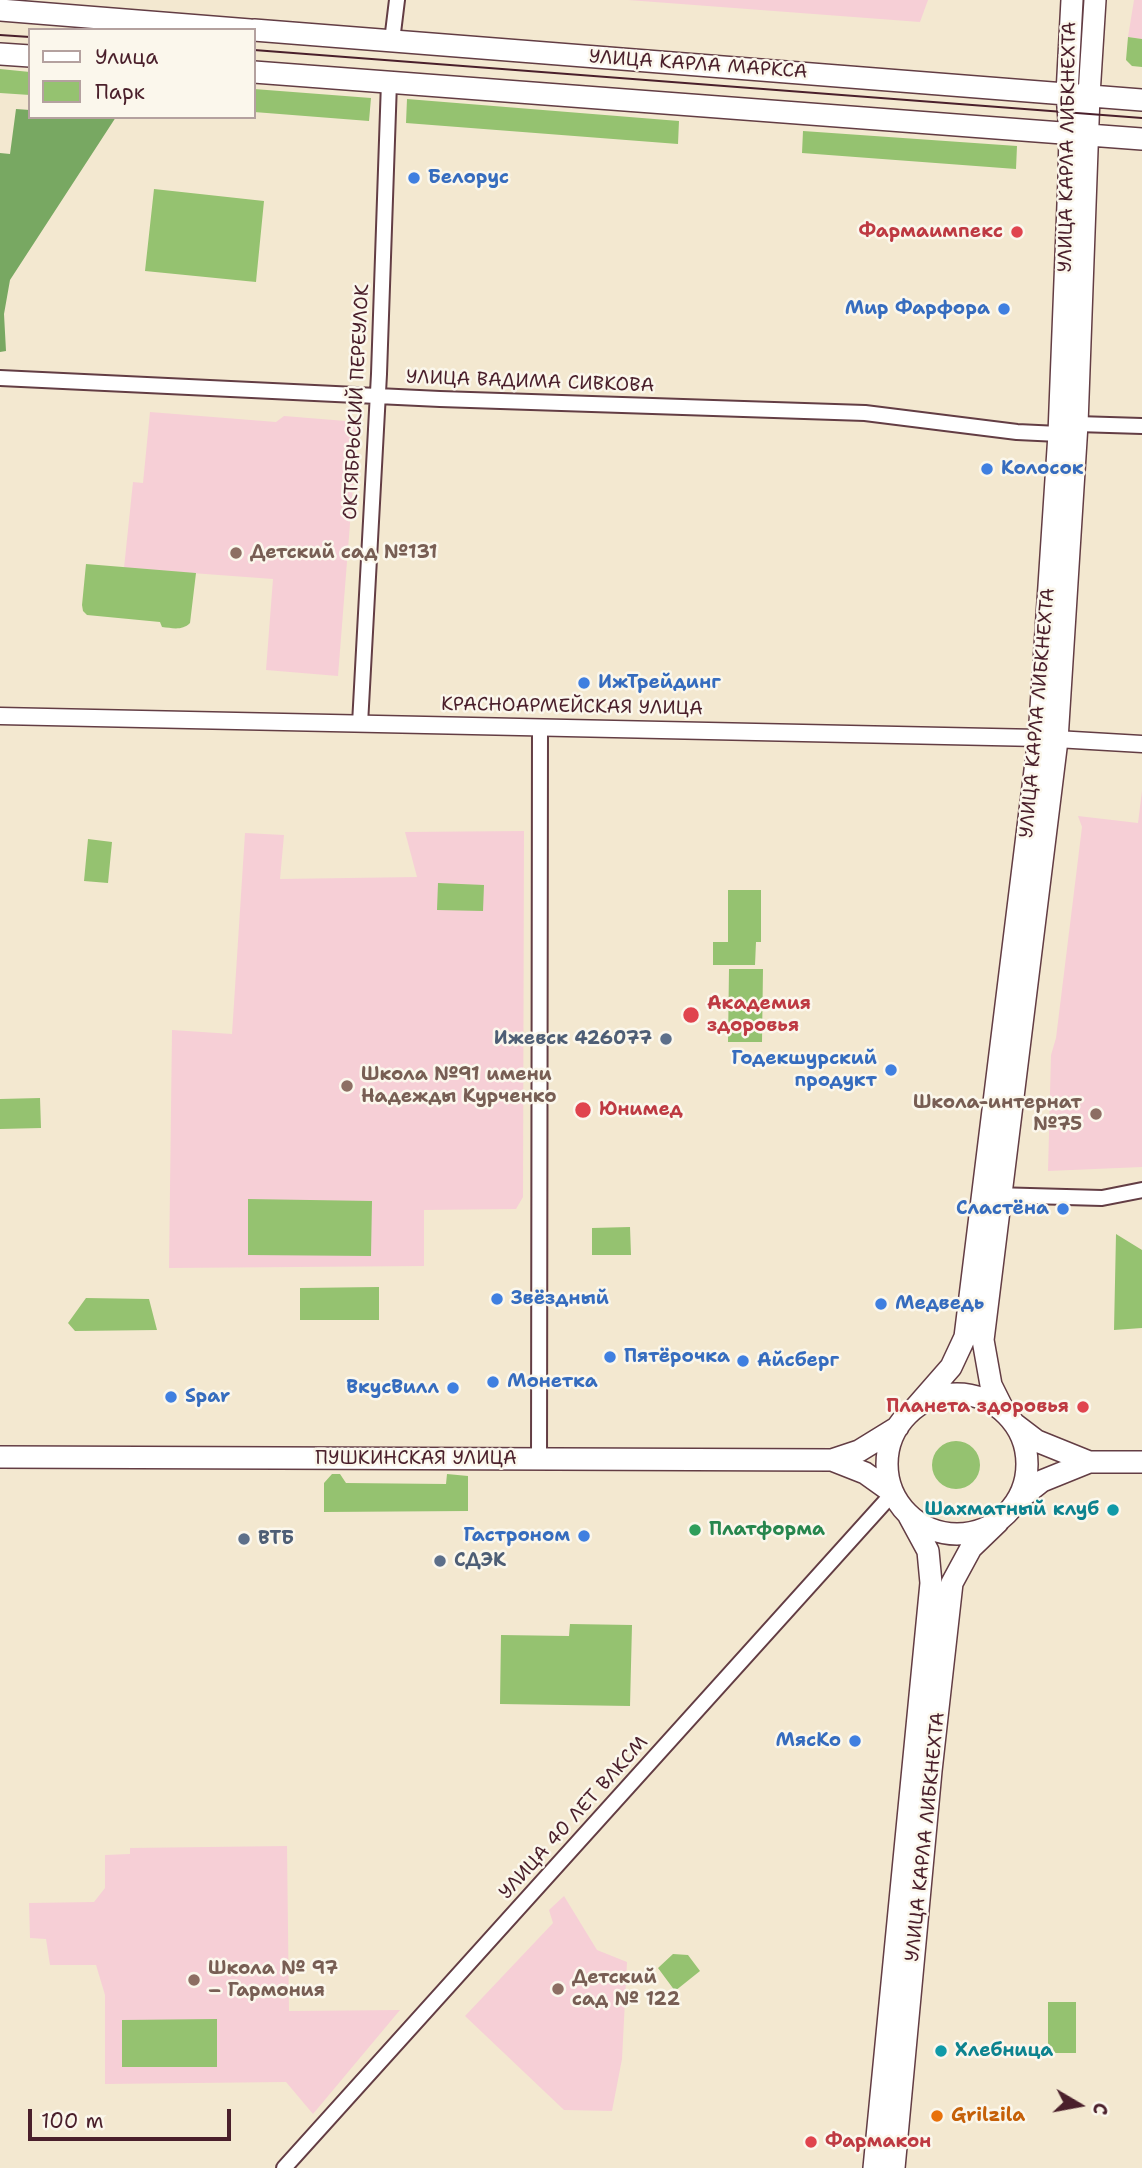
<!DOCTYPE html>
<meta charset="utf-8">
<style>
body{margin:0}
#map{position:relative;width:1142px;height:2168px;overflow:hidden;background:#f3e8d0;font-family:"Shantell Sans",sans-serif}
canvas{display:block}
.legend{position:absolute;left:28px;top:28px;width:228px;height:91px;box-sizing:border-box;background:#fbf7ec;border:2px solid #b4a19f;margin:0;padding:9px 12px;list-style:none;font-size:21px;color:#4a1f2b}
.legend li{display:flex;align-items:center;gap:14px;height:35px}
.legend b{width:35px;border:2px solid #b4a19f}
.north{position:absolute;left:1044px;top:2070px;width:70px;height:70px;-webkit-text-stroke:5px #fbf7ec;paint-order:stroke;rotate:100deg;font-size:19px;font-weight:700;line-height:28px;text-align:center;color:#4a1f2b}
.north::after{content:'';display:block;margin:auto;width:24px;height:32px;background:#4a1f2b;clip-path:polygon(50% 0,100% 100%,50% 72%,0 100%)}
.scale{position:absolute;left:28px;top:2109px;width:203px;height:32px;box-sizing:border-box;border:4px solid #4a1f2b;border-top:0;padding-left:9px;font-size:21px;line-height:24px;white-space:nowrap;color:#4a1f2b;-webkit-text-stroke:5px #fbf7ec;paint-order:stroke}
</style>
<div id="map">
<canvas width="1142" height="2168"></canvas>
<ul class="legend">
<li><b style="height:9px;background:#fff"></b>Улица</li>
<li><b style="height:19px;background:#95c270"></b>Парк</li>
</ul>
<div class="north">С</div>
<div class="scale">100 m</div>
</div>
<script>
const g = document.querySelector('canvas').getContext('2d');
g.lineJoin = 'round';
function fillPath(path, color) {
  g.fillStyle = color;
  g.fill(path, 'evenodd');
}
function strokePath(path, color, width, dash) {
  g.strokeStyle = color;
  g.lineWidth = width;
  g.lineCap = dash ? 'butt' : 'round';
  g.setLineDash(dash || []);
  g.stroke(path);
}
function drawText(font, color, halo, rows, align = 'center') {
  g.font = font + ' "Shantell Sans",sans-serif';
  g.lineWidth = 5;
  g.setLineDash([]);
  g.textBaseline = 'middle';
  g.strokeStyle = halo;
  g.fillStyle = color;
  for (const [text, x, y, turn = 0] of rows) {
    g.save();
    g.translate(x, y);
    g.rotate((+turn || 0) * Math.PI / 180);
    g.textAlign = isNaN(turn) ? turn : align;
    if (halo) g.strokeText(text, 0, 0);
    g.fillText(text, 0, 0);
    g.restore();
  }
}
const built = new Path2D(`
 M 628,0 L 928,0 L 920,22 Z
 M 1134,0 L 1142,0 L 1142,39 L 1128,37 Z
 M 150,412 L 276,422 L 284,416 L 358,422 L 338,676 L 266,670 L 273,579 L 124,568 L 133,482 L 143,483 Z
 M 1142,791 L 1142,1167 L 1048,1171 L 1051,1055 L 1056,1038 L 1082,827 L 1078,816 L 1138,823 Z
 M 524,831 L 523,1197 L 516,1209 L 424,1210 L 424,1266 L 169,1268 L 172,1030 L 232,1034 L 245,833 L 284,835 L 280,879 L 417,877 L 405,832 Z
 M 287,1846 L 289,2011 L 400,2010 L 313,2114 L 286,2082 L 105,2084 L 105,1995 L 96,1965 L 50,1965 L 46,1939 L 30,1938 L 29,1903 L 94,1902 L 105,1888 L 105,1855 L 130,1854 L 130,1848 Z
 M 564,1896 L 597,1950 L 627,1962 L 622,2059 L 612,2111 L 564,2110 L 465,2016 L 553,1923 L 549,1910 Z`);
const green = new Path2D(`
 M 1128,37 L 1142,39 L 1142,67 L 1132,66 L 1126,60 Z
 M 0,69 L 30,72 L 30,95 L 0,93 Z
 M 254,89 L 371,98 L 369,121 L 254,112 Z
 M 407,99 L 679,121 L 678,144 L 406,123 Z
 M 803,131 L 1017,146 L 1016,169 L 802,153 Z
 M 154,189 L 264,201 L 256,282 L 145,271 Z
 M 86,564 L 196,573 L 190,623 C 182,631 172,628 162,627 L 160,622 L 87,615 L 83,611 L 82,605 Z
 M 88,839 L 112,842 L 108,883 L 84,881 Z
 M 438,883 L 484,885 L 483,911 L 437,910 Z
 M 728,890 L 761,890 L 761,942 L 756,942 L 755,965 L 713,965 L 713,942 L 728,942 Z
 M 729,969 L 763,969 L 762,1042 L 728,1042 Z
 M 40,1098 L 41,1128 L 0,1129 L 0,1099 Z
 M 248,1199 L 372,1201 L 371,1256 L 248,1255 Z
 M 630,1227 L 631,1255 L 592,1255 L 592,1228 Z
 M 1116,1234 L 1142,1250 L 1142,1328 L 1114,1330 Z
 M 379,1287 L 379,1320 L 300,1320 L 300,1288 Z
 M 86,1298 L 149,1299 L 157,1330 L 75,1331 L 68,1323 Z
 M932 1465a24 24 0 1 1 48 0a24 24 0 1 1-48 0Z
 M 332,1474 L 340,1474 L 346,1483 L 446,1484 L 447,1474 L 468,1476 L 468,1511 L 324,1512 L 324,1483 Z
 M 570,1624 L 632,1625 L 630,1706 L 500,1704 L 501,1635 L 569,1636 Z
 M 673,1954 L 688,1955 L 700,1971 L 675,1991 L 658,1968 Z
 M 1048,2002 L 1076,2002 L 1076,2053 L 1048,2053 Z
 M 217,2019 L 217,2067 L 122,2067 L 122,2020 Z`);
const forest = new Path2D(`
 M 16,109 L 30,110 L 30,117 L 116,117 L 10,280 L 4,314 L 6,351 L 0,352 L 0,153 L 10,154 Z`);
const minor = new Path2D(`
 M 392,41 L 397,0
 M 0,378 L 440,399 L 865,413 L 1017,432 L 1059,434
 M 1077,424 L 1142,426
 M 360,724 L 379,374 L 389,82
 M 994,1195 L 1102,1198 L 1142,1190
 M 539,1459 L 540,728
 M 284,2168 L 893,1493`);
const tertiary = new Path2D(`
 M 0,716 L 1039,738 L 1142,744`);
const primary = new Path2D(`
 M 0,10 L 250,30
 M 254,30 L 1142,100
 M 0,54 L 30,56
 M 254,72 L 1142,139
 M887 1464a70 70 0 1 1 140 0a70 70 0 1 1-140 0Z
 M 916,1407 L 951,1367 L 965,1337 L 1039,738 L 1059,434 L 1069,179 L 1070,133 L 1067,94 L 1072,0
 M 1005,1413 L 991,1385 L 983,1340 L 1057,740 L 1077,424 L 1089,95 L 1095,0
 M 1016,1425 L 1037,1441 L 1089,1462 L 1142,1462
 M 0,1457 L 832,1460 L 859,1451 L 898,1427
 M 832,1460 L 865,1473 L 893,1493
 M 1018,1500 L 1042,1481 L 1089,1462
 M 874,2168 L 931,1583 L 928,1551 L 909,1516
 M 894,2168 L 931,1771 L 952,1583 L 971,1548 L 998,1522`);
const tram = new Path2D(`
 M 0,35 L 30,37
 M 254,50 L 1142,118`);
const markers = [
 [414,178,7,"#3f7fe0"],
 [1017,232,7,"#e0444e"],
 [1004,309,7,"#3f7fe0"],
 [987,469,7,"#3f7fe0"],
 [236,553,7,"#8d6e63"],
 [584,683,7,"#3f7fe0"],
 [691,1015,9,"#e0444e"],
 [666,1039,7,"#5c6f8a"],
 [891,1070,7,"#3f7fe0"],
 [347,1086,7,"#8d6e63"],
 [583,1110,9,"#e0444e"],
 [1096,1114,7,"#8d6e63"],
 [1063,1209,7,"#3f7fe0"],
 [497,1299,7,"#3f7fe0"],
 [881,1304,7,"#3f7fe0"],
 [610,1357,7,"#3f7fe0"],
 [743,1361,7,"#3f7fe0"],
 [493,1382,7,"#3f7fe0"],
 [453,1388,7,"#3f7fe0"],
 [171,1397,7,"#3f7fe0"],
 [1083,1407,7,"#e0444e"],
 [1113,1510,7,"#0f9aa8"],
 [695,1530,7,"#2e9e5b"],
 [584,1536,7,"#3f7fe0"],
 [244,1539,7,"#5c6f8a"],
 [440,1561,7,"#5c6f8a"],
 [855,1741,7,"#3f7fe0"],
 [194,1980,7,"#8d6e63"],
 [558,1989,7,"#8d6e63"],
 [941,2051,7,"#0f9aa8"],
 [937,2116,7,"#e8710a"],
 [811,2142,7,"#e0444e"]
];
const streetNames = [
 ["УЛИЦА КАРЛА МАРКСА",698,65,4],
 ["УЛИЦА КАРЛА ЛИБКНЕХТА",1068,147,-89],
 ["УЛИЦА ВАДИМА СИВКОВА",530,382,2],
 ["ОКТЯБРЬСКИЙ ПЕРЕУЛОК",357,402,-87],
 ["КРАСНОАРМЕЙСКАЯ УЛИЦА",572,707,1],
 ["УЛИЦА КАРЛА ЛИБКНЕХТА",1038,713,-85],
 ["ПУШКИНСКАЯ УЛИЦА",416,1459],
 ["УЛИЦА 40 ЛЕТ ВЛКСМ",574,1818,-48],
 ["УЛИЦА КАРЛА ЛИБКНЕХТА",926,1837,-84]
];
const shopNames = [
 ["Белорус",428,178],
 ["Мир Фарфора",990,309,"right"],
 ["Колосок",1001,469],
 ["ИжТрейдинг",598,683],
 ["Годекшурский",877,1059,"right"],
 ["продукт",877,1081,"right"],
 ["Сластёна",1049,1209,"right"],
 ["Звёздный",511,1299],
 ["Медведь",895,1304],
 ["Пятёрочка",624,1357],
 ["Айсберг",757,1361],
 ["Монетка",507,1382],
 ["ВкусВилл",439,1388,"right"],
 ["Spar",185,1397],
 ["Гастроном",570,1536,"right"],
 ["МясКо",841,1741,"right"]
];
const healthNames = [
 ["Фармаимпекс",1003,232,"right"],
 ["Академия",707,1004],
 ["здоровья",707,1026],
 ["Юнимед",599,1110],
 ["Планета здоровья",1069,1407,"right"],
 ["Фармакон",825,2142]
];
const educationNames = [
 ["Детский сад №131",250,553],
 ["Школа №91 имени",361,1075],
 ["Надежды Курченко",361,1097],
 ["Школа-интернат",1082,1103,"right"],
 ["№75",1082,1125,"right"],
 ["Школа № 97",208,1969],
 ["– Гармония",208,1991],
 ["Детский",572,1978],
 ["сад № 122",572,2000]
];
const serviceNames = [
 ["Ижевск 426077",652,1039,"right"],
 ["ВТБ",258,1539],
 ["СДЭК",454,1561]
];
const cultureNames = [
 ["Шахматный клуб",1099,1510],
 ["Хлебница",955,2051,"left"]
];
const leisureNames = [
 ["Платформа",709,1530]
];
const foodNames = [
 ["Grilzila",951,2116]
];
fillPath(built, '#f6cfd6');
fillPath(green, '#95c270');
fillPath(forest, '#78a862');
strokePath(minor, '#633d44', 18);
strokePath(tertiary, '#633d44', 19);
strokePath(primary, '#633d44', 24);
strokePath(minor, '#fff', 14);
strokePath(tertiary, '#fff', 16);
strokePath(primary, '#fff', 21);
strokePath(tram, '#4a1f2b', 2);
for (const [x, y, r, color] of markers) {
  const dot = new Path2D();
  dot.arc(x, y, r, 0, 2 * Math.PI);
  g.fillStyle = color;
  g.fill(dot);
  strokePath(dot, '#fbf7ec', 2.5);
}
drawText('19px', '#4a1f2b', '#fbf7ec', streetNames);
drawText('bold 19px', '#366cbe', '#fbf7ec', shopNames, 'left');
drawText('bold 19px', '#be3a42', '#fbf7ec', healthNames, 'left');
drawText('bold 19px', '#785e54', '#fbf7ec', educationNames, 'left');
drawText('bold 19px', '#4e5e75', '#fbf7ec', serviceNames, 'left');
drawText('bold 19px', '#0d838f', '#fbf7ec', cultureNames, 'right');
drawText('bold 19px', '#27864d', '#fbf7ec', leisureNames, 'left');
drawText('bold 19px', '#c56008', '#fbf7ec', foodNames, 'left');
</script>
